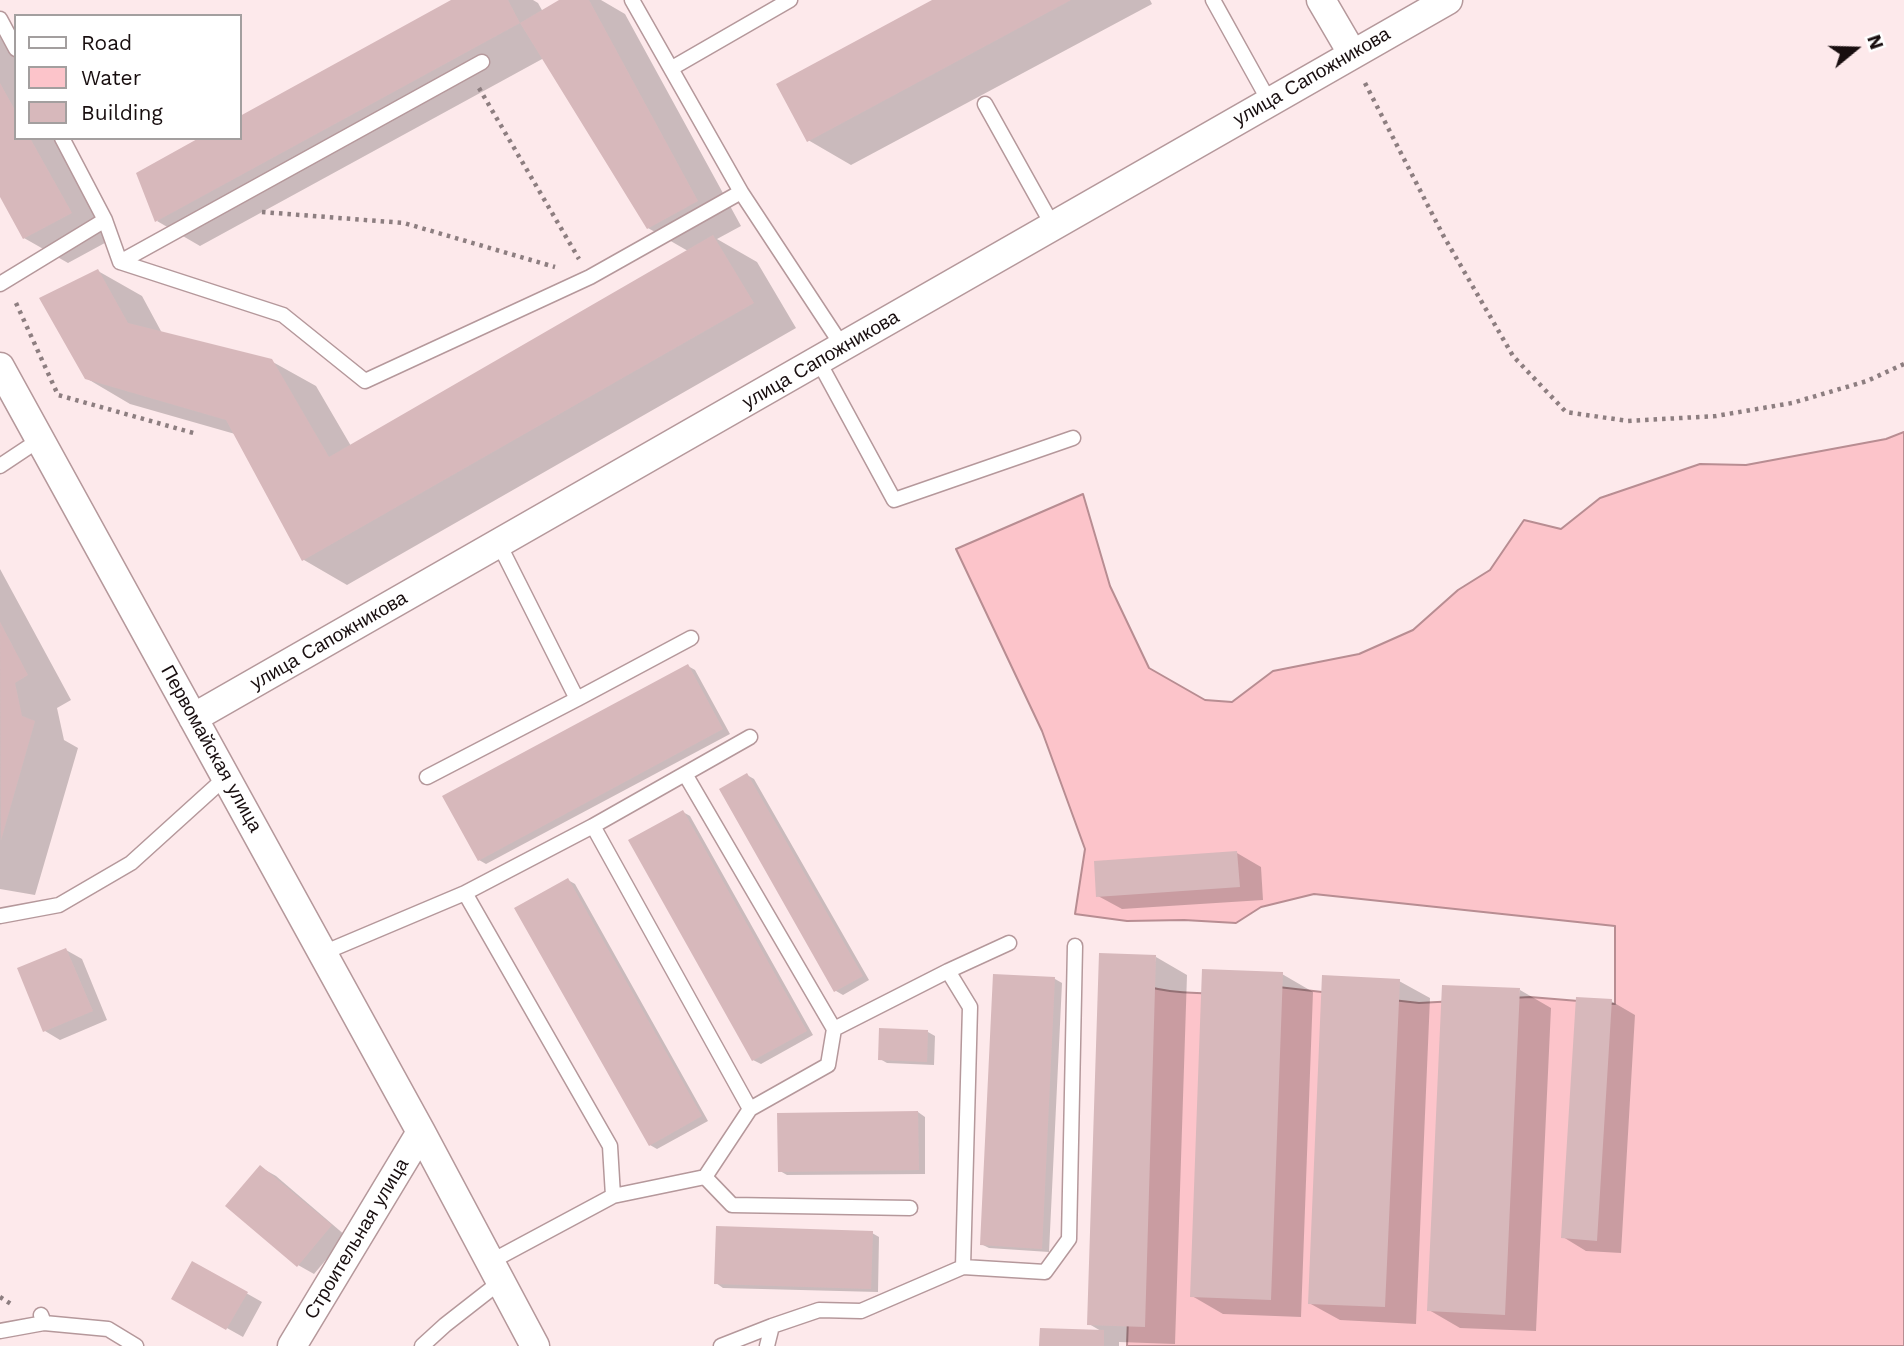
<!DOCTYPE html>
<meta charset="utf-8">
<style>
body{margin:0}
#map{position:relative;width:1904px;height:1346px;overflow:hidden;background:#fde9eb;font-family:"Work Sans",sans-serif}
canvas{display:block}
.legend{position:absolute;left:14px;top:14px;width:228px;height:126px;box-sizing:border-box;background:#fff;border:2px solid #a39f9f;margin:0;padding:9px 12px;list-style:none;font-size:21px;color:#180e0f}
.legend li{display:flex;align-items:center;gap:14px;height:35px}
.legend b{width:35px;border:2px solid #a39f9f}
.north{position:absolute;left:1820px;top:14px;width:70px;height:70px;-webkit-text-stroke:5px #fff;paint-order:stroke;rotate:71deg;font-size:19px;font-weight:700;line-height:28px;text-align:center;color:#180e0f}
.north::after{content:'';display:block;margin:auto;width:24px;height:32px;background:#180e0f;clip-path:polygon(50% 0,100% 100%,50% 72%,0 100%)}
</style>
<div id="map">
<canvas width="1904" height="1346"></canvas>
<ul class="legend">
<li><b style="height:9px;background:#fff"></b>Road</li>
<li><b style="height:19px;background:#fcc4ca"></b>Water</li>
<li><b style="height:19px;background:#d7b8bb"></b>Building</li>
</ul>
<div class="north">N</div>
</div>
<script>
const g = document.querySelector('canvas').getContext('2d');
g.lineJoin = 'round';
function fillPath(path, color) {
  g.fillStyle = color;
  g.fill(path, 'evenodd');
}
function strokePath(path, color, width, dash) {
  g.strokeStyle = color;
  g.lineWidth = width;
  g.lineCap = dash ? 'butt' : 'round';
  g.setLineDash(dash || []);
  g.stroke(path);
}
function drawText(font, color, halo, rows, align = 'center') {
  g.font = font + ' "Work Sans",sans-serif';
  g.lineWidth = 5;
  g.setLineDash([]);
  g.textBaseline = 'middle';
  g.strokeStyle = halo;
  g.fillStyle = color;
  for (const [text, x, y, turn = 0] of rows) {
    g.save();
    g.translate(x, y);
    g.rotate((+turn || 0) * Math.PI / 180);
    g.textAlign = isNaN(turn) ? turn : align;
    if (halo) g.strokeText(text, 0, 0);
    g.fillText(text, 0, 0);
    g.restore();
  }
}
const water = new Path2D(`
 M 1904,432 L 1904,1346 L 1127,1346 L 1140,984 C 1173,997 1229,992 1265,994 L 1278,987 L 1419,1003 L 1530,997 L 1615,1004 L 1615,926 L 1314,894 L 1261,907 L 1236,923 L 1184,920 L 1127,921 L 1075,914 L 1085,849 L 1042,731 L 956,549 L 1083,494 L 1110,586 L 1149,668 L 1205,700 L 1232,702 L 1273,671 L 1359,654 L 1413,630 L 1458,590 L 1490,570 L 1524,520 L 1561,529 L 1600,498 L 1700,464 L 1746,465 L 1886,439 Z`);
const shadow = new Path2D(`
 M 454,0 L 533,0 L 538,3 L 543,12 L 563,0 L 601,0 L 625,14 L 741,226 L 717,239 L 757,262 L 796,328 L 347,585 L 304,560 L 235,434 L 130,404 L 86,378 L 98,271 L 142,296 L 162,333 L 271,361 L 316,386 L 351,446 L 688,251 L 648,228 L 544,58 L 200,246 L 157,221 L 240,138 L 240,118 Z
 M 936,0 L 1150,0 L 1152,4 L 851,165 L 808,140 Z
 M 0,32 L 16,60 L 16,138 L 59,138 L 114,238 L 68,263 L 24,238 L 0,194 Z
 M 0,569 L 71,700 L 57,708 L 64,740 L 78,748 L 35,895 L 0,889 Z
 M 688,666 L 695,670 L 730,734 L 486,864 L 479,860 Z
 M 747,775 L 754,779 L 869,980 L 843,995 L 836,991 Z
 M 683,812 L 690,816 L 813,1035 L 761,1064 L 753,1060 Z
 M 1237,853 L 1261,867 L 1263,900 L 1122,909 L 1098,896 Z
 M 568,880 L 575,884 L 708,1121 L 657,1149 L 650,1145 Z
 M 66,950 L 82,959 L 107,1020 L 60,1040 L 45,1031 Z
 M 1156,957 L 1187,975 L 1175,1344 L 1119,1342 L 1119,1346 L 1041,1346 L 1101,1331 L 1089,1324 Z
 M 1282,974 L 1313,992 L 1301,1317 L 1223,1314 L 1192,1296 Z
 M 994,976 L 1055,979 L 1062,983 L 1049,1252 L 989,1248 L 981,1244 Z
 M 1399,981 L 1430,998 L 1416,1324 L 1340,1320 L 1309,1303 Z
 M 1520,990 L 1551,1008 L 1536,1331 L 1460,1328 L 1429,1310 Z
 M 1611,1001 L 1635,1015 L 1621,1253 L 1586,1251 L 1563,1237 Z
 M 928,1032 L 935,1036 L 934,1065 L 887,1063 L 880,1059 Z
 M 918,1112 L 925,1117 L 925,1174 L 787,1175 L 780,1171 Z
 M 260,1167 L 276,1176 L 346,1236 L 314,1274 L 298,1265 Z
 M 872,1233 L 879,1237 L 878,1292 L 723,1288 L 716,1283 Z
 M 193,1263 L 262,1302 L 243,1337 L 173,1298 Z`);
const building = new Path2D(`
 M 451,0 L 508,0 L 520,23 L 155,222 L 136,173 L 199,138 L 240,138 L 240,116 Z
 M 559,0 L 589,0 L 698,201 L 647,229 L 520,23 Z
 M 932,0 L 1071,0 L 807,142 L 776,84 Z
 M 0,83 L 16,112 L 16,138 L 30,138 L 72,213 L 23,239 L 0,197 Z
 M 713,235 L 754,303 L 302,561 L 226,420 L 85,379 L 39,298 L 98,269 L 128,323 L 272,359 L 329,457 Z
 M 0,622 L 28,675 L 15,683 L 22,716 L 35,721 L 1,840 Z
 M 688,664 L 723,729 L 478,861 L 442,796 Z
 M 747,773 L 863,976 L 834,992 L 719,789 Z
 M 683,810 L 807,1031 L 752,1061 L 628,840 Z
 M 1237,851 L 1240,887 L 1096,897 L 1094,861 Z
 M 568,878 L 702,1116 L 649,1146 L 514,908 Z
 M 66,948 L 93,1011 L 43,1032 L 17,968 Z
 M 1099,953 L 1156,955 L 1145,1327 L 1087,1325 Z
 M 1202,969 L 1283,972 L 1271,1300 L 1190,1297 Z
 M 993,974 L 1055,977 L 1042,1249 L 980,1245 Z
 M 1322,975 L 1400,979 L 1385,1307 L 1308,1304 Z
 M 1442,985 L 1520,988 L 1505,1315 L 1427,1311 Z
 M 1576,997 L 1612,999 L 1597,1241 L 1561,1238 Z
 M 879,1028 L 928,1030 L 927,1062 L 878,1060 Z
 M 918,1111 L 919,1170 L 778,1172 L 777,1113 Z
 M 260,1165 L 332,1225 L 297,1267 L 225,1206 Z
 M 716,1226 L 873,1231 L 871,1289 L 714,1284 Z
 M 192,1261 L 248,1292 L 226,1330 L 171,1299 Z
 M 1040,1328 L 1104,1330 L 1104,1346 L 1039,1346 Z`);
const path = new Path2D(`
 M 1365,83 L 1443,235 L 1513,356 L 1566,412 L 1628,421 L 1716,416 L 1792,403 L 1867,381 L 1904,364
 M 479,88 L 579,259
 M 262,212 L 404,223 L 555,267
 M 16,303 L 58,395 L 197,434
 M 0,1297 L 11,1304`);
const service = new Path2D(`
 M 632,0 L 741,192 L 843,347
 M 1213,0 L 1269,101
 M 0,19 L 16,49
 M 672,68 L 790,0
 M 985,104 L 1053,226
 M 62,138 L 105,220
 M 120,262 L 482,62
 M 0,284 L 105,220 L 120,262 L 283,315 L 365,381 L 590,277 L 741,192
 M 819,362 L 894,500 L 1073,438
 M 0,466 L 39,440
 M 499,544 L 577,699 L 691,638
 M 685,774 L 834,1029
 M 427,777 L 577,699
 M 593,826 L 750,737
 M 465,893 L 593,826 L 750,1109
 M 0,916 L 59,905 L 131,863 L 226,777
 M 323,953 L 465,893 L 610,1146 L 613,1196
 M 910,1208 L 732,1205 L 705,1177 L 750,1109 L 828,1065 L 834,1029 L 948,971
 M 490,1262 L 613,1196 L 705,1177
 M 963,1267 L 970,1007 L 948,971 L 1009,943
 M 41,1315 L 44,1323 L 108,1329 L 136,1346
 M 772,1326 L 819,1310 L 861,1311 L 963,1267 L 1045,1272 L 1069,1239 L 1075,946
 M 0,1331 L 44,1323
 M 422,1346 L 445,1325 L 500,1282
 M 721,1346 L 772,1326 L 767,1346`);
const minor = new Path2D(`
 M 1321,0 L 1352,53
 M 0,367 L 421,1132 L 535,1346
 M 193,718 L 1448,0
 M 292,1346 L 421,1132`);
const streetNames = [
 ["улица Сапожникова",1312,77,-30],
 ["улица Сапожникова",821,360,-30],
 ["улица Сапожникова",329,641,-30],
 ["Первомайская улица",211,749,61],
 ["Строительная улица",357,1239,-59]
];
fillPath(water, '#fcc4ca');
strokePath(water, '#b88d92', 2);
fillPath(shadow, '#0003');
fillPath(building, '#d7b8bb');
strokePath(service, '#b5989b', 17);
strokePath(minor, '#b5989b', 31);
strokePath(path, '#8d7e80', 4.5, [3.5, 5]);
strokePath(service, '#fff', 14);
strokePath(minor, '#fff', 28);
drawText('19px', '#180e0f', '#fff', streetNames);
</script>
